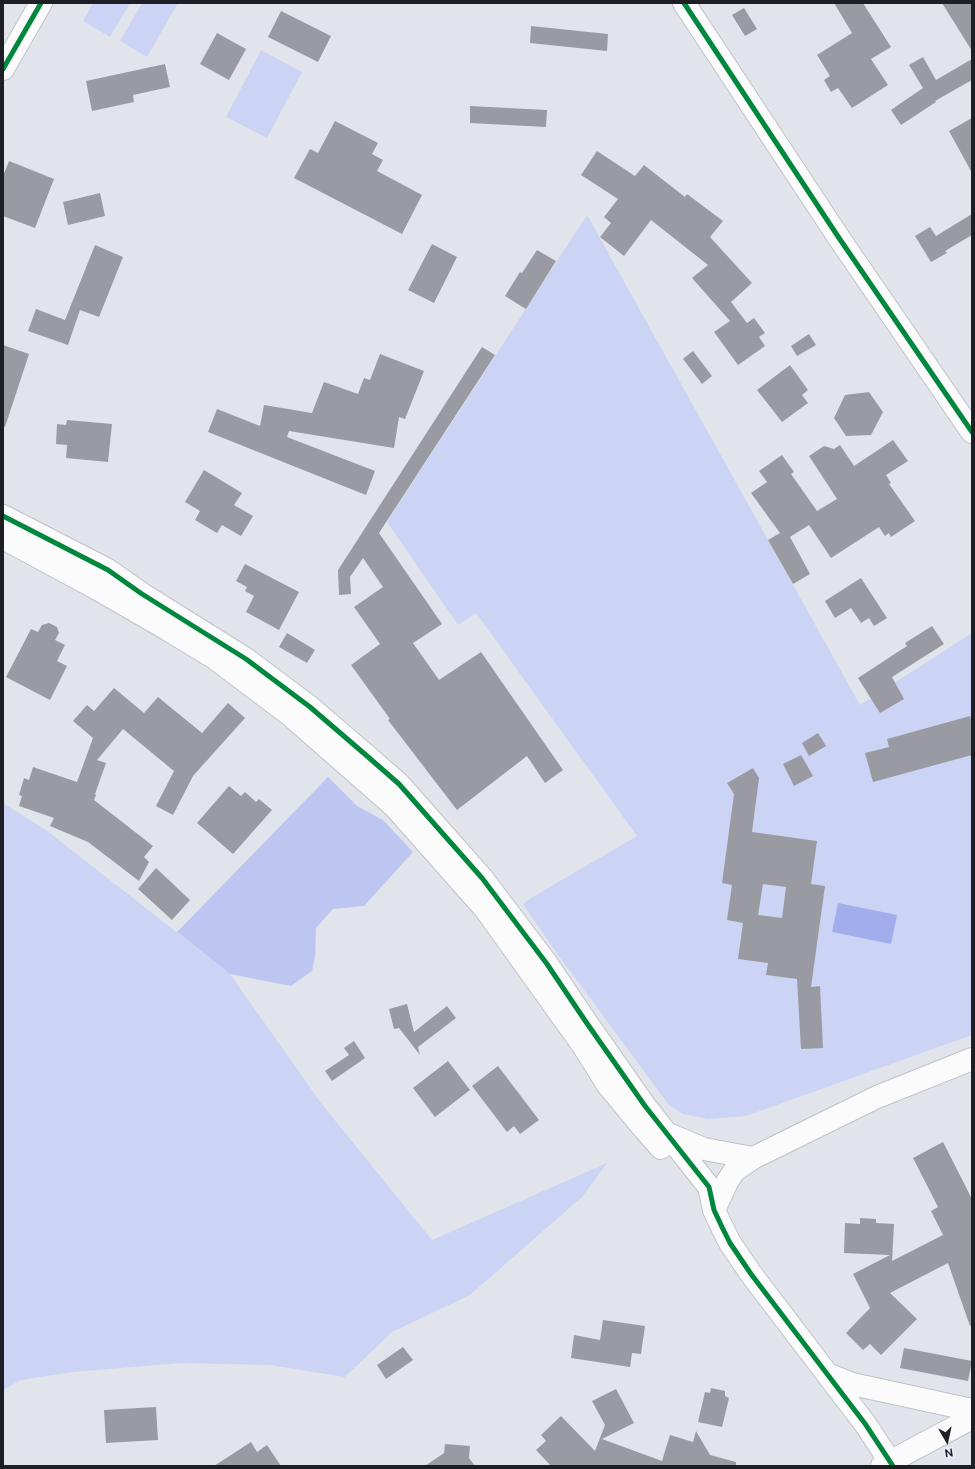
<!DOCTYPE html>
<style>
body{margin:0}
#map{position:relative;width:975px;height:1469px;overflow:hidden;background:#e2e4ec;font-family:"Public Sans",sans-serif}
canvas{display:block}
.frame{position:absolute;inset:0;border:4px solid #1e1f25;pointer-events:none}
.north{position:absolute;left:927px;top:1421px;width:40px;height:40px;-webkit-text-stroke:3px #eaeefe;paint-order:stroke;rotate:171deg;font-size:11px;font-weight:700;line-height:16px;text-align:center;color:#1e1f25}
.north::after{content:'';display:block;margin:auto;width:14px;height:18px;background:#1e1f25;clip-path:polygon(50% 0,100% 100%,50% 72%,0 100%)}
</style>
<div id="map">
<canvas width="975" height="1469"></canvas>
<div class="frame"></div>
<div class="north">N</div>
</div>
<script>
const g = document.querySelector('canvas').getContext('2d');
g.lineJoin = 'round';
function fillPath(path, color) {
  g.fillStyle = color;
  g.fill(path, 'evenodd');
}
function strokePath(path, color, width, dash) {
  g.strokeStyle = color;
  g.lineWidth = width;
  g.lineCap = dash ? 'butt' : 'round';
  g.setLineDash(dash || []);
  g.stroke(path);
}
const green = new Path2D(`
 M 93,3 L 130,3 L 110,37 L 83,21 Z
 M 142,3 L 178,3 L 147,57 L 120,41 Z
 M 261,50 L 302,72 L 267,138 L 226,117 Z
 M 587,215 L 860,705 L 972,633 L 972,1035 L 746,1116 L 708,1119 L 683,1114 L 669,1105 L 553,948 L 523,904 L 531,898 L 637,836 L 476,613 L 458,625 L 387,522 Z
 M 3,803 L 46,830 L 230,974 L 321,1103 L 432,1240 L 607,1163 L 582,1197 L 470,1295 L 392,1332 L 345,1377 L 270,1365 L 182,1363 L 73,1372 L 21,1380 L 3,1390 Z`);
const forest = new Path2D(`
 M 328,777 L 357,806 L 383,820 L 413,852 L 364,906 L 333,909 L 316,928 L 315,957 L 312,971 L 291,986 L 230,974 L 177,932 Z`);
const water = new Path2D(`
 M 838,903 L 897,915 L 891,944 L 832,932 Z`);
const building = new Path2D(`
 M 834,3 L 863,3 L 891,47 L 871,59 L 888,85 L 852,108 L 838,88 L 831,92 L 824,80 L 830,76 L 817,55 L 852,33 Z
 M 942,3 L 972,3 L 972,51 Z
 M 744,8 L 757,29 L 745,36 L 732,15 Z
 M 281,11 L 331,36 L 318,62 L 268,37 Z
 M 531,26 L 608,34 L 607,51 L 530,43 Z
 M 217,33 L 246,49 L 229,80 L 200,64 Z
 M 923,57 L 936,80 L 972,59 L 972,80 L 935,101 L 936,102 L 901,125 L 891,110 L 923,88 L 909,65 Z
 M 165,64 L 170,87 L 133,95 L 134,102 L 92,111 L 86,81 Z
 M 470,106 L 547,110 L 546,127 L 470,123 Z
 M 972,118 L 972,173 L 949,131 Z
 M 335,121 L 378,143 L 372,154 L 383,160 L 377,171 L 422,195 L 402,234 L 294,178 L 310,149 L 318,153 Z
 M 597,151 L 635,176 L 644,165 L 685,197 L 687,194 L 723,221 L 710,237 L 752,283 L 731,302 L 747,323 L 754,318 L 765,333 L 759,337 L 765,346 L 738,365 L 714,332 L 730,321 L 692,278 L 708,265 L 651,220 L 624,256 L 600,237 L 611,223 L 604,217 L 618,199 L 581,175 Z
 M 9,161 L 54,179 L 35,228 L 3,216 L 3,176 Z
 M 100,193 L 105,216 L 68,225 L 63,202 Z
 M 972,214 L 972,235 L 945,251 L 947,253 L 931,262 L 915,236 L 930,227 L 936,236 Z
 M 432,244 L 457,257 L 434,303 L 408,290 Z
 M 95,245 L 123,257 L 99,317 L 80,310 L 68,345 L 28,331 L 36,309 L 65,320 Z
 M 537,250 L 556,261 L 526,309 L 505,296 L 520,272 L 522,273 Z
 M 809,334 L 816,345 L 797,356 L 791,346 Z
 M 3,345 L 29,354 L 5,427 L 3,426 Z
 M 482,347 L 495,355 L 379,533 L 442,624 L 413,643 L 439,680 L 481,652 L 563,770 L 545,783 L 527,756 L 457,810 L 388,720 L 390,719 L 351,665 L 380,644 L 354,607 L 383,587 L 363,558 L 350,577 L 351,594 L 339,595 L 338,570 Z
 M 693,351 L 712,376 L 702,384 L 683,359 Z
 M 380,354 L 424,371 L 405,419 L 399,417 L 394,448 L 289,431 L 287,437 L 375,471 L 366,495 L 208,432 L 217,409 L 260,426 L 264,405 L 312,413 L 324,382 L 358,394 L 364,378 L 370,380 Z
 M 790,365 L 808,390 L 802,395 L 808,403 L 782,422 L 757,390 Z
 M 869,392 L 883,412 L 871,435 L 846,436 L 834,418 L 845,395 Z
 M 67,420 L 112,424 L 108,462 L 66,458 L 67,445 L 56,444 L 57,424 L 66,425 Z
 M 893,440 L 908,461 L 886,475 L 891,483 L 889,484 L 915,521 L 891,537 L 889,533 L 885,536 L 879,527 L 831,558 L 809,525 L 790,537 L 810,574 L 793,584 L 768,540 L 780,533 L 751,493 L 767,482 L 759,471 L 782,455 L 794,472 L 791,474 L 817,511 L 837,499 L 809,456 L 824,446 L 834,449 L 840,445 L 854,466 Z
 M 204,470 L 242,493 L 234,505 L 253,516 L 241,536 L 222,525 L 217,533 L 195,520 L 200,511 L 185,502 Z
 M 245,564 L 299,592 L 279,630 L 246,612 L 254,596 L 245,591 L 247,587 L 236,581 Z
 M 861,578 L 887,618 L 874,626 L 869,618 L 861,623 L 851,608 L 835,618 L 825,601 Z
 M 49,623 L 57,627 L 59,633 L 55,640 L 65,645 L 57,661 L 67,666 L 50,700 L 6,677 L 31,629 L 38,632 L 42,625 Z
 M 932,626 L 944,644 L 892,677 L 904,699 L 880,713 L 858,678 L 907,646 L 905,643 Z
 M 287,633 L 315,650 L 307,663 L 279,647 Z
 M 114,688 L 144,713 L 158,697 L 202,733 L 228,703 L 245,718 L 193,776 L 173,815 L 156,806 L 174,771 L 123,729 L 97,760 L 106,763 L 95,794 L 96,795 L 94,800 L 153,846 L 144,857 L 149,862 L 139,881 L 88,842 L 50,826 L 54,818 L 19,806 L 22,796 L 19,795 L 24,778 L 29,780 L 33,767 L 77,782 L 93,738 L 73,721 L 87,705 L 94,711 Z
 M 970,716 L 972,723 L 972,755 L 873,782 L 865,753 L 889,747 L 887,739 Z
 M 818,733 L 826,746 L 809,756 L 802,743 Z
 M 801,755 L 813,776 L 794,786 L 783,764 Z
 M 753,768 L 759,778 L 752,832 L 817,841 L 811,884 L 825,886 L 811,987 L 820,986 L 823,1048 L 801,1049 L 797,979 L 766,975 L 768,963 L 738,959 L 743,923 L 727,920 L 732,885 L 722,883 L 734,794 L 727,783 ZM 763,884 L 786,887 L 782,918 L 758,915 Z
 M 229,786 L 241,796 L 245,792 L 256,802 L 259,799 L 272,810 L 233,854 L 197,823 Z
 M 156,868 L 190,900 L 172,920 L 138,889 Z
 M 407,1004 L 414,1032 L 447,1006 L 456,1018 L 418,1047 L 420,1055 L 399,1028 L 394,1029 L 389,1009 Z
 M 354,1041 L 365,1058 L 332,1081 L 325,1071 L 349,1055 L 344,1048 Z
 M 448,1061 L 470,1090 L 435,1117 L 413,1088 Z
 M 498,1066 L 539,1120 L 520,1134 L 514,1126 L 507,1132 L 472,1086 Z
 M 943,1142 L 972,1199 L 972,1325 L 970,1326 L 948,1263 L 890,1293 L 917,1319 L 881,1355 L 870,1344 L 863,1350 L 846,1333 L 870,1308 L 853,1274 L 890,1255 L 844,1253 L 845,1223 L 860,1224 L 860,1218 L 876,1219 L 876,1223 L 894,1224 L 892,1261 L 943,1235 L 931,1211 L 938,1207 L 913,1158 Z
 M 603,1320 L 645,1326 L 641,1354 L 632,1353 L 630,1367 L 571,1358 L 574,1335 L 600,1340 Z
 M 403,1347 L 413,1360 L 386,1379 L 377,1365 Z
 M 904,1348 L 972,1361 L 968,1381 L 900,1368 Z
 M 711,1388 L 725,1391 L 725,1396 L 729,1398 L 722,1427 L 698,1422 L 705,1392 L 710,1393 Z
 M 616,1389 L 634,1423 L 602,1439 L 662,1461 L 670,1435 L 693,1442 L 696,1431 L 710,1455 L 736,1462 L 736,1466 L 551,1466 L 536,1450 L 546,1441 L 541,1435 L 561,1416 L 595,1451 L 605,1425 L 592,1401 Z
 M 156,1407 L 158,1440 L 106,1443 L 104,1410 Z
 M 251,1442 L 257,1452 L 267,1445 L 281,1466 L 214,1466 Z
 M 445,1444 L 470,1446 L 469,1458 L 475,1466 L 425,1466 L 444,1453 Z`);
const minor = new Path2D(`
 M 684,3 L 839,238 L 972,432
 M 3,69 L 41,3
 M 3,516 L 108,570 L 142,594 L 246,659 L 310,707 L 367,756 L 399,784 L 482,878 L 547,964 L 586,1022 L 645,1106 L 709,1187 L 714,1210 L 722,1227 L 730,1243 L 751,1274 L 866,1425 L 893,1466
 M 3,538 L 94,587 L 167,629 L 213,657 L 290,715 L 395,807 L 486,910 L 582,1044 L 607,1084 L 640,1124 L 661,1148
 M 668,1134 L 704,1149 L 753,1158
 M 714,1210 L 727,1182 L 735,1170 L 753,1158 L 877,1097 L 972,1059
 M 827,1374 L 852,1384 L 972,1410
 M 882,1466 L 972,1418`);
const cycleway = new Path2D(`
 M 684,3 L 839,238 L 972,432
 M 3,69 L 41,3
 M 3,516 L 108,570 L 142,594 L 246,659 L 310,707 L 367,756 L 399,784 L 482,878 L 547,964 L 586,1022 L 645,1106 L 709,1187 L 714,1210 L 722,1227 L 730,1243 L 751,1274 L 866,1425 L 893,1466`);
fillPath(green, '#ccd4f6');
fillPath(forest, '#bdc6f0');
fillPath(water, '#a2adec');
fillPath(building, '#9a9ba2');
strokePath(minor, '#c0c2c9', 24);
strokePath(minor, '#fbfbfc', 22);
strokePath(cycleway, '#00873e', 5);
</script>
